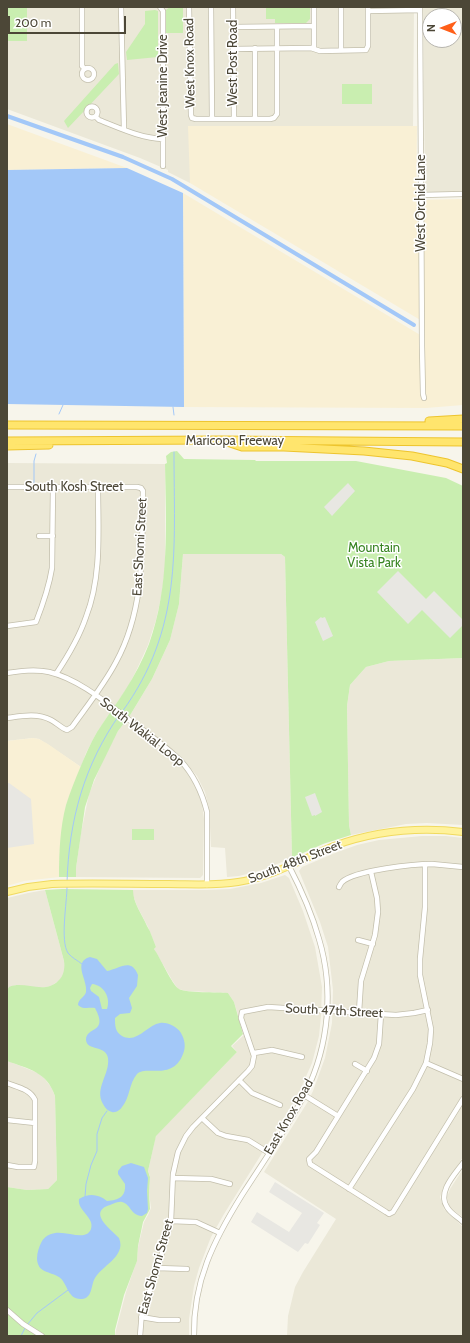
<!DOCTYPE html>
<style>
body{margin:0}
#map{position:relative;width:470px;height:1343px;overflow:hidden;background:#f7f5eb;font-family:Cabin,sans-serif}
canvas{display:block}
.frame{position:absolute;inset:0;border:8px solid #4c4737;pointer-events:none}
.north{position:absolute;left:422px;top:8px;width:40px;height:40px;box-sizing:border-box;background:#fff;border:1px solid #b7b5af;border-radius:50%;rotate:270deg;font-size:11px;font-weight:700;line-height:16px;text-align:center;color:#4c4737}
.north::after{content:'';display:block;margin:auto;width:14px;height:18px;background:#ff5f19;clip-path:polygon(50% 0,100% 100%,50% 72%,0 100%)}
.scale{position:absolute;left:8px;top:16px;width:118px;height:18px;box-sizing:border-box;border:2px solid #4c4737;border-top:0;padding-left:5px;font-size:12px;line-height:14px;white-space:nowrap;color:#4c4737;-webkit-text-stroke:3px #fff;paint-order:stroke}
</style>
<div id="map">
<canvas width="470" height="1343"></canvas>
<div class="frame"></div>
<div class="north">N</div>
<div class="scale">200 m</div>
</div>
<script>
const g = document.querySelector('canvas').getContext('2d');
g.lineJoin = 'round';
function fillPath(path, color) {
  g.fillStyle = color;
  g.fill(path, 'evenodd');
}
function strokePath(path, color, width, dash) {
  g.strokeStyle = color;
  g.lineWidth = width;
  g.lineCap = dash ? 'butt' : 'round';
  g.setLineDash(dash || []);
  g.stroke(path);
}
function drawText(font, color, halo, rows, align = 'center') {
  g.font = font + ' Cabin,sans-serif';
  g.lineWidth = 3;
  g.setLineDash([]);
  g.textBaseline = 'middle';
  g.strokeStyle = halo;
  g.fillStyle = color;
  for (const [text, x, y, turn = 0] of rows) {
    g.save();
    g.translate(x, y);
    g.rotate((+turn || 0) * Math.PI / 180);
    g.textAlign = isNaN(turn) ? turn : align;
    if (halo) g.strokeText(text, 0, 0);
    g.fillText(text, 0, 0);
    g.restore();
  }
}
const residential = new Path2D(`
 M 7,7 L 414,7 L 413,126 L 190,127 L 190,183 L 168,172 L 168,170 L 140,158 L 7,109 Z
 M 423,7 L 463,7 L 463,192 L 427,192 L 425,189 ZM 430,16 L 454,16 L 454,40 L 430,40 Z
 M 7,463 L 165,464 L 165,568 L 162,593 L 156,620 L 148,645 L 137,669 L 128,687 L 97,732 L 86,753 L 81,767 L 39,739 L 33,738 L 7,741 Z
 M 183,554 L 281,554 L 285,557 L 292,858 L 262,870 L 239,876 L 227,877 L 225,848 L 211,847 L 209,808 L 205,792 L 197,776 L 178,754 L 129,717 L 152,679 L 170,640 L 179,604 Z
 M 463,658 L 463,825 L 427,823 L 406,824 L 351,835 L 349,825 L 347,706 L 350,685 L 366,667 L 389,661 Z
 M 125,722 L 174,758 L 186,771 L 196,787 L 202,804 L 204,819 L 203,875 L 200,878 L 76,877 L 76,868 L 81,833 L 89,794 L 103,760 L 118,731 Z
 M 422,836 L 446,836 L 463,838 L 463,1157 L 443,1188 L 440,1197 L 444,1209 L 463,1227 L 463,1336 L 287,1336 L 288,1316 L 295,1287 L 303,1272 L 336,1219 L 264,1172 L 307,1103 L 313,1091 L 325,1058 L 332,1023 L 333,990 L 328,947 L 320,922 L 299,871 L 302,867 L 335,853 L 357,845 L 379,840 Z
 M 285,875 L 289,878 L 303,911 L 315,947 L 322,987 L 321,1016 L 319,1036 L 312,1063 L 297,1097 L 224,1214 L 211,1237 L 199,1268 L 194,1286 L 189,1319 L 189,1336 L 115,1336 L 116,1330 L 126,1292 L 137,1260 L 138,1247 L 144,1222 L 148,1215 L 151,1208 L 149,1193 L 150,1176 L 148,1171 L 156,1135 L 237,1052 L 232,1046 L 244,1035 L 234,1002 L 228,993 L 187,991 L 178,989 L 172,980 L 154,949 L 156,947 L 148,927 L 137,906 L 133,895 L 133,890 L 207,890 L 230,889 L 261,883 Z
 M 45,890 L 64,961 L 65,967 L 64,973 L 60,980 L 51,986 L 41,988 L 16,985 L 8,988 L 7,993 L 7,898 L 28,893 Z
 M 7,1058 L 8,1061 L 38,1073 L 44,1078 L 51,1087 L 55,1096 L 57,1180 L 48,1189 L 27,1190 L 7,1187 Z
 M 463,1169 L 463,1217 L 450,1208 L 447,1197 L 450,1189 Z`);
const commercial = new Path2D(`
 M 7,124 L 127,168 L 7,170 Z
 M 188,126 L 417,126 L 416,200 L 463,199 L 463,405 L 426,408 L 184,407 L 183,193 L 422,336 L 422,321 L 190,183 Z
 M 33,738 L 39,739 L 48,744 L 81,767 L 66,805 L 60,847 L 59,877 L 24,881 L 7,886 L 7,741 Z`);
const green = new Path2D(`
 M 7,7 L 27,7 L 27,41 L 7,41 Z
 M 170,7 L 183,7 L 183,33 L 166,33 L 166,10 Z
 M 266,7 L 310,7 L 310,19 L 306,23 L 275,23 L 275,19 L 266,19 Z
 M 155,10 L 158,11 L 158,57 L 127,60 L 126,52 L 145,24 L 145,11 Z
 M 118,63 L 119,74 L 68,128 L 64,121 L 115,64 Z
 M 342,84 L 372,84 L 372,104 L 342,104 Z
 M 177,451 L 184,459 L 255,460 L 256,461 L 356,461 L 446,478 L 463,486 L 463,658 L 389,661 L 366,667 L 350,685 L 347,706 L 349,825 L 351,835 L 323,844 L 292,858 L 285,557 L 281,554 L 183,554 L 179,604 L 170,640 L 152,679 L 129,717 L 118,731 L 94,780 L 85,807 L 76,868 L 76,877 L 59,877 C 59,853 60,828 66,805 C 70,792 75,780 80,768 C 85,756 90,744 97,732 C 116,703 136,678 149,644 C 170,586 166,524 165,464 L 167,463 L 166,456 L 171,452 Z
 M 132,829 L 154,829 L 154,840 L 132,840 Z
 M 62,889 L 133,890 C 133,903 142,914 147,926 C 151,932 153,940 156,947 L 154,949 C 160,957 172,985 179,989 C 186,993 218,992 228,993 L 234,1002 L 243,1034 L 231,1046 L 237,1052 L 156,1136 L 148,1171 L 150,1177 L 149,1193 L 150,1209 L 143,1222 L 138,1246 L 137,1261 L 124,1295 L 115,1330 L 115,1336 L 7,1336 L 7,1187 L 27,1190 L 48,1189 L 57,1180 L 55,1096 C 47,1072 29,1069 7,1061 L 7,990 L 9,987 C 24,980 44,995 58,981 C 64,976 65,968 64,961 L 45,890 Z`);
const parking = new Path2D(`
 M 348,483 L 355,491 L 332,516 L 324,507 Z
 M 398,571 L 426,599 L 434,591 L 463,620 L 463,625 L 450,638 L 422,610 L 408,624 L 377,592 Z
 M 321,617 L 322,618 L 325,617 L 333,636 L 323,641 L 315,622 Z
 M 7,783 L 9,783 L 31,799 L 34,844 L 7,848 Z
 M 315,793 L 322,812 L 315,816 L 315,815 L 312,816 L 305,797 Z
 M 275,1182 L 324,1213 L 317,1223 L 320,1225 L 308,1244 L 305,1243 L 298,1252 L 251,1222 L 257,1212 L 289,1232 L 302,1213 L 269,1192 Z`);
const water = new Path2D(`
 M 127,168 L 183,193 L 184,407 L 7,404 L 7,170 Z
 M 90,957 L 97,959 L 107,971 C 119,969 131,957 138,975 L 137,986 L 129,998 L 132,1008 L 130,1013 L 120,1014 L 115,1018 C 115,1025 115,1032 122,1036 C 137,1044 147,1025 160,1023 C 168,1022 177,1027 181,1033 C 185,1040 186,1047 183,1054 C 173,1081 146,1065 137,1074 C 129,1083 130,1098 122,1107 C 120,1110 116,1113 112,1112 C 108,1111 105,1108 103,1104 C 94,1088 110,1075 108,1058 C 106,1045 87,1051 86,1040 C 86,1026 109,1034 95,1008 C 89,1007 83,1010 78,1005 C 78,999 85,997 86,992 C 88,980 72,962 90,957 ZM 92,984 C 104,985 111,998 107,1009 L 102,1009 L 99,997 L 91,991 L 90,988 Z
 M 131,1163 L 144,1167 L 148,1178 L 147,1191 L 148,1209 L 147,1213 L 142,1216 C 130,1215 131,1204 122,1202 C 118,1201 111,1205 107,1206 C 88,1214 114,1232 119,1238 C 127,1257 100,1266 94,1280 C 91,1287 92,1298 82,1299 C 67,1300 68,1283 59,1277 C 49,1271 38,1273 37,1259 C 37,1252 39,1247 42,1241 C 56,1221 84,1246 91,1229 C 95,1217 77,1211 79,1199 C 89,1193 98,1194 107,1201 C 119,1200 126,1197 125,1184 L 118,1174 L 118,1171 L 122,1166 Z`);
const stream = new Path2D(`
 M 173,407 L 174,415
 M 59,414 L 63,405
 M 34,484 L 34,461 L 36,454
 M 122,712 C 183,628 174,550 174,452
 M 67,882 C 69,820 84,765 120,714
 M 67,887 C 67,902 60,941 68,953 C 72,958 77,960 82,964
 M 85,1197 L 86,1184 L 91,1165 L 97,1151 L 97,1134 L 102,1118 L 107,1111
 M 27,1325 L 37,1313 L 68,1290
 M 21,1336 L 25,1328`);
const canal = new Path2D(`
 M 7,116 L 123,157 L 172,179 L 414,325`);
const minor = new Path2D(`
 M 82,7 L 82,66 L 85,69
 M 121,7 L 124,129
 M 160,7 L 163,11 L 163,166
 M 189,7 L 191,115 L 192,118 L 196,119 L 270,119 L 274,118 L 277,114 L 277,27
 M 211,7 L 212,119
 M 233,7 L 234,119
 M 341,7 L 341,51
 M 420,7 L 422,346 L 423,394 L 424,398
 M 368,11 L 420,10
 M 233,27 L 314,26
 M 255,48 L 255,119
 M 314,48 L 314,7
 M 233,49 L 311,48 L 320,51 L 366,50 L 368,46 L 368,7
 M82 74a6 6 0 1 1 12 0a6 6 0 1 1-12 0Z
 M86.5 112a5.5 5.5 0 1 1 11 0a5.5 5.5 0 1 1-11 0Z
 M 96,117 L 99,120 C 120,128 140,138 163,139
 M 421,195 L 463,194
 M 7,487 L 137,487 L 141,488 L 143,491 C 142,549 145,609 116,662 C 104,685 87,706 72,727 L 67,730 C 61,728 57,723 51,720 C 37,713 22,716 7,718
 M 39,536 L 53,536
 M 7,626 L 36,622 C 43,604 49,587 52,568 L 53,487
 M 7,673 C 21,671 35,669 49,672 C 79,679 108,704 132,722 C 149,734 165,746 180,760 C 194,775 202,792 207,812 L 207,885
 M 56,674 C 68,656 79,638 86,617 C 102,576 98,530 98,487
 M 339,887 C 340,885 341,883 342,882 C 355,870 415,864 432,864 C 443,865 453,866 463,867
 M 358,940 L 373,944
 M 359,1012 L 361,981 L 375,935 L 378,912 L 377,898 L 371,872
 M 381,1014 L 379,1044 L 374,1058 L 316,1152 L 309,1159 L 310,1164 L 386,1212 L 389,1214 L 393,1212 L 463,1099
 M 254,1053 L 272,1050 L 302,1057
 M 426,1063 L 463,1079
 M 355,1064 L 367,1071
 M 239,1080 L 252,1093 L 280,1105
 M 7,1083 C 17,1087 30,1089 35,1100 L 35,1161 L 34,1167 L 18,1167 L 7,1165
 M 304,1095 L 338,1116
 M 202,1118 L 218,1133 L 226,1136 L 248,1140 L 269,1153
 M 7,1120 L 35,1123
 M 463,1163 C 455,1174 437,1192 447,1207 C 450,1213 458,1217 463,1222
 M 173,1178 L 211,1179 L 230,1184
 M 349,1189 L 413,1089 L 426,1063 L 430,1043 L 431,1029 L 420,975 L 420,959 L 425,907 L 425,864
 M 171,1221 L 196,1222 L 220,1233
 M 157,1268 L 187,1269
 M 7,1310 L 23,1324 L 42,1336
 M 141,1317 L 159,1320 L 178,1320
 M 140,1336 L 142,1311 L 156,1274 L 171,1221 L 173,1174 L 178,1152 L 186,1136 L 193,1127 L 248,1071 L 252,1066 L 254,1056 L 241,1018 L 242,1012 L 268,1007 L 396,1015 L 414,1013 L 428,1010
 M 194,1336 C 193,1281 214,1240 242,1195 C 263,1162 288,1127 306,1092 C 329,1045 334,989 319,939 C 312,914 301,889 289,866`);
const major = new Path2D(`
 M 7,892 L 28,887 L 52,884 C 91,883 129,884 168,884 C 191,884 215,886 238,882 C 272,877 302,859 334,846 C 375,831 420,827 463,832`);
const highway = new Path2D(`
 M 429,421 L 463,419
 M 7,425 L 463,426
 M 7,441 L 222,440 L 463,442
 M 230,443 L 242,447 L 284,447 L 364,451 L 412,456 L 447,463 L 463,469
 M 7,446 L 49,445`);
const streetNames = [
 ["West Knox Road",190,63,-91],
 ["West Post Road",233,63,-90],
 ["West Jeanine Drive",163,86,-90],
 ["West Orchid Lane",421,203,-90],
 ["Maricopa Freeway",235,441],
 ["South Kosh Street",74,487],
 ["East Shomi Street",140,547,-87],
 ["South Wakial Loop",142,732,38],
 ["South 48th Street",295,862,-21],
 ["South 47th Street",334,1011,3],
 ["East Knox Road",289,1117,-60],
 ["East Shomi Street",156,1267,-74]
];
const parkNames = [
 ["Mountain",374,548],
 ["Vista Park",374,563]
];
fillPath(residential, '#ebe8d8');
fillPath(commercial, '#f9f0d5');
fillPath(green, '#c9eeb0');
fillPath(parking, '#e8e7e2');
fillPath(water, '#a3c8f8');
strokePath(stream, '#a3c8f8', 1);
strokePath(canal, '#a3c8f8', 4);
strokePath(minor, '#c3bfac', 6);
strokePath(major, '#f0da5f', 8);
strokePath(highway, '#edc42e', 9);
strokePath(minor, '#fff', 4.5);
strokePath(major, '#fff29b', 6);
strokePath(highway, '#ffe56d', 7);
drawText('13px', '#4c4737', '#fff', streetNames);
drawText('13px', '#398523', '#fff', parkNames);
</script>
